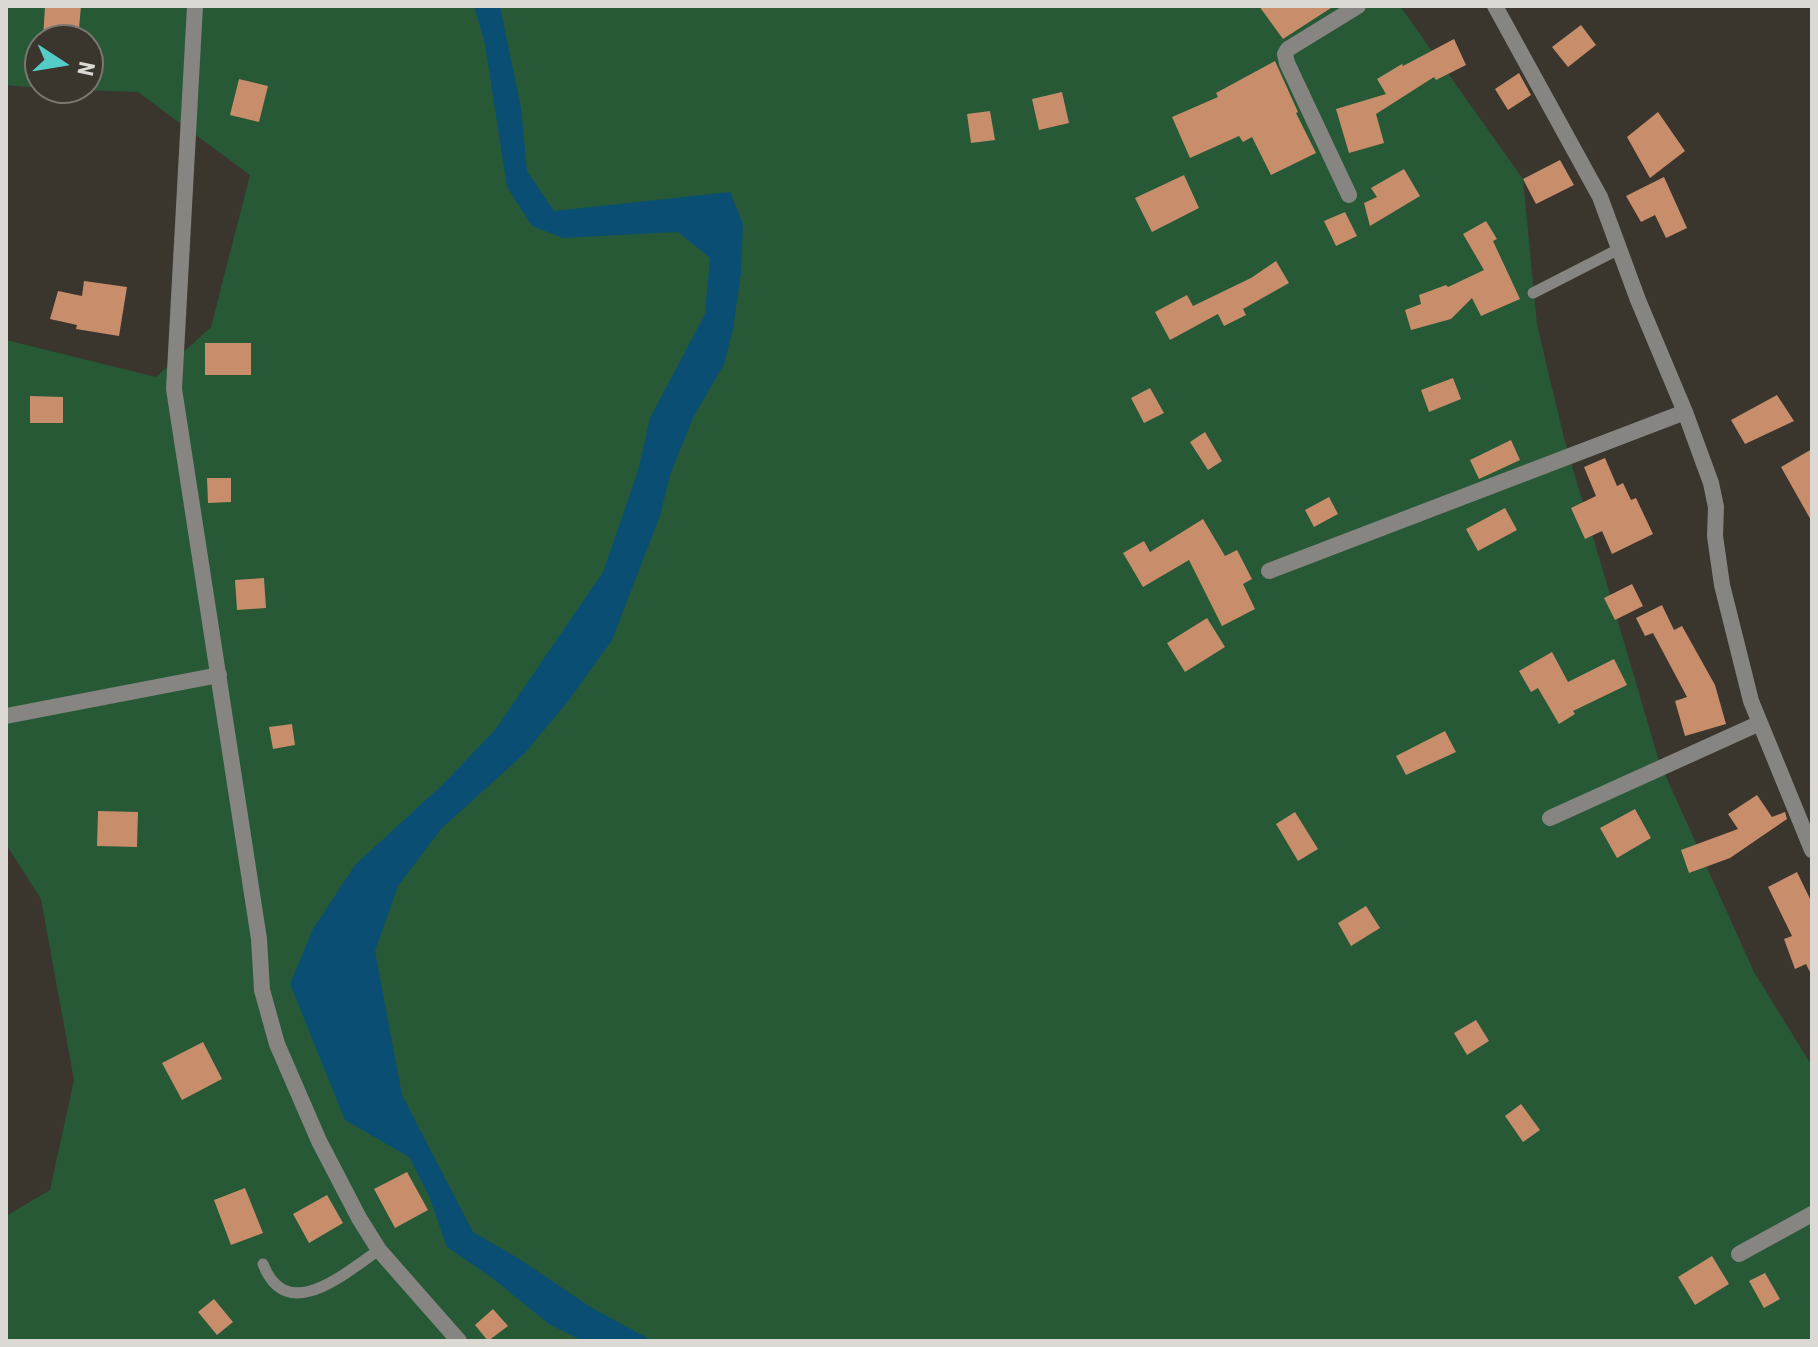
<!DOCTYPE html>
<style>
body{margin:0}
#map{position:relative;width:1818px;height:1347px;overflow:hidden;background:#3a362e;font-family:"Roboto Condensed",sans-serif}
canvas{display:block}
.frame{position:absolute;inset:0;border:8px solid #dcd9d4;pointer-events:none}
.north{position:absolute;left:24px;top:24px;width:80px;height:80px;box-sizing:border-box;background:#3a362e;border:2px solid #7b7770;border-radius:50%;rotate:102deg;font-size:22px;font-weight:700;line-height:32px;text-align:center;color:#dcd9d4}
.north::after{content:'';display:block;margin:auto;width:28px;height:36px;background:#54cdc8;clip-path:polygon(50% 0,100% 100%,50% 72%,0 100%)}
</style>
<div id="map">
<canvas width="1818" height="1347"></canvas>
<div class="frame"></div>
<div class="north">N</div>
</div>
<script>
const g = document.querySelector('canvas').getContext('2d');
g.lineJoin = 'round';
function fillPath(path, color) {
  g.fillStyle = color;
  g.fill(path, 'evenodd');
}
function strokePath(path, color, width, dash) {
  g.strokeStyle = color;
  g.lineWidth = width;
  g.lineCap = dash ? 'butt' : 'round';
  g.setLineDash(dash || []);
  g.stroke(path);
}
const green = new Path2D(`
 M 6,6 L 1400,6 L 1523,179 L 1537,325 L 1565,442 L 1659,761 L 1754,972 L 1812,1066 L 1812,1341 L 6,1341 L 6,1216 L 50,1190 L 74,1080 L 41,899 L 6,844 L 6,340 L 156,377 L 211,327 L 250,175 L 138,92 L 51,89 L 6,85 ZM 40,40 L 88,40 L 88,88 L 40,88 Z`);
const water = new Path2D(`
 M 474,6 L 500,6 L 521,108 L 527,171 L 554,211 L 730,192 L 743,224 L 741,273 L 733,329 L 724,364 L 693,418 L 670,475 L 660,516 L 612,640 L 569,700 L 525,753 L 441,829 L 398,886 L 375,951 L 402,1095 L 473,1232 L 521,1260 L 592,1308 L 653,1341 L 583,1341 L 549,1324 L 492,1278 L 447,1247 L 429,1196 L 409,1157 L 345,1120 L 290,984 L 313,929 L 355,865 L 442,785 L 495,730 L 603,572 L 638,471 L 650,418 L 705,314 L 710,258 L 678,232 L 563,238 L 532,226 L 507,187 L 485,44 Z`);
const building = new Path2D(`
 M 45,6 L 81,6 L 78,40 L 43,40 Z
 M 1259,6 L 1334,6 L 1283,39 Z
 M 1581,25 L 1596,45 L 1568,67 L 1552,47 Z
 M 1454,39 L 1466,65 L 1436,80 L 1434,77 L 1376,114 L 1384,143 L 1349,153 L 1336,109 L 1386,94 L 1377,79 L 1402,64 L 1403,66 Z
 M 1275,61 L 1298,112 L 1296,113 L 1316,153 L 1271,175 L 1252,137 L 1243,142 L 1239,136 L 1190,158 L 1172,117 L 1218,97 L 1216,93 Z
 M 1519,73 L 1531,95 L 1508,110 L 1495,89 Z
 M 239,79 L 268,86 L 259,122 L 230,115 Z
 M 1062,92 L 1069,123 L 1039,130 L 1032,99 Z
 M 990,111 L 995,140 L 971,143 L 967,114 Z
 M 1658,112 L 1685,151 L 1650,178 L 1627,137 Z
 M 1560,160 L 1574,185 L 1536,204 L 1523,179 Z
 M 1404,169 L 1420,196 L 1370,226 L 1364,203 L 1377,197 L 1371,188 Z
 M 1184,175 L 1199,208 L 1152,232 L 1135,198 Z
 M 1664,177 L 1687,228 L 1666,238 L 1655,215 L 1641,222 L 1626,196 Z
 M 1345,212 L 1357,236 L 1336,246 L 1324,221 Z
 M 1486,221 L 1497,239 L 1493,241 L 1520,299 L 1481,316 L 1472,298 L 1451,319 L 1411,330 L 1405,310 L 1421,304 L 1419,295 L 1446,285 L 1448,287 L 1484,270 L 1463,234 Z
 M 1276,261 L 1289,283 L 1243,309 L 1246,315 L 1224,326 L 1218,314 L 1170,340 L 1155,312 L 1187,295 L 1193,306 L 1251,278 Z
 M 84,281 L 127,287 L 119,336 L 76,329 L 77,325 L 50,319 L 58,291 L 82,296 Z
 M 205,343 L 251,343 L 251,375 L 205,375 Z
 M 1453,378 L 1461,399 L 1429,412 L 1421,390 Z
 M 1150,388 L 1164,413 L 1144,423 L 1131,398 Z
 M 1777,395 L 1794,421 L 1745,444 L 1731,420 Z
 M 30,396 L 63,397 L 63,423 L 30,423 Z
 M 1205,432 L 1222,461 L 1208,470 L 1190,442 Z
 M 1511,440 L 1520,460 L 1479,479 L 1470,460 Z
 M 1812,449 L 1812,522 L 1781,467 Z
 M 1605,458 L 1617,486 L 1623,483 L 1631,500 L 1636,498 L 1653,534 L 1612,554 L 1602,531 L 1585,539 L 1571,508 L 1596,496 L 1584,467 Z
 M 207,478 L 231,478 L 231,502 L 208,503 Z
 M 1329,497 L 1338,514 L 1314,527 L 1305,510 Z
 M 1505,508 L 1517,530 L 1478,551 L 1466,529 Z
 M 1203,519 L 1225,556 L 1237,550 L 1252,579 L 1243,584 L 1255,609 L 1222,626 L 1189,560 L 1143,587 L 1123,553 L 1144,541 L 1150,552 Z
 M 264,578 L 266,608 L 237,610 L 235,580 Z
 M 1632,584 L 1643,606 L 1615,620 L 1604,598 Z
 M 1662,605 L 1674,630 L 1682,626 L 1715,685 L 1726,724 L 1685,736 L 1675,701 L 1687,697 L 1653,633 L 1645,636 L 1636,618 Z
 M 1207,618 L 1225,647 L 1185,672 L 1167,643 Z
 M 1552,652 L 1568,682 L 1614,659 L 1627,685 L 1573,711 L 1575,714 L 1559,724 L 1538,688 L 1531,692 L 1519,671 Z
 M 292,724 L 295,745 L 273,749 L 269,727 Z
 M 1445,731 L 1456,752 L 1406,775 L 1396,756 Z
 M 1757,795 L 1772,817 L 1785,812 L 1787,819 L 1730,858 L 1689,873 L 1681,850 L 1738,829 L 1728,814 Z
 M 1635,809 L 1651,838 L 1617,858 L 1600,828 Z
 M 98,811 L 138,812 L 137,847 L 97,846 Z
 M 1295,812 L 1318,849 L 1298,861 L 1276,824 Z
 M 1797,872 L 1812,903 L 1812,976 L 1806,964 L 1795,969 L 1784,939 L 1792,936 L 1768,887 Z
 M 1366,906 L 1380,928 L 1351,946 L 1338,923 Z
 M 1476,1020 L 1489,1041 L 1467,1055 L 1454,1033 Z
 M 203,1042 L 222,1079 L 182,1100 L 162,1063 Z
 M 1521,1104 L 1540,1130 L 1523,1142 L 1505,1116 Z
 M 407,1172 L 428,1210 L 395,1228 L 374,1189 Z
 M 245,1188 L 263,1233 L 231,1245 L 214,1200 Z
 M 327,1195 L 343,1223 L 309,1243 L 293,1214 Z
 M 1712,1256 L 1729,1284 L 1695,1305 L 1678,1277 Z
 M 1765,1273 L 1780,1299 L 1764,1308 L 1749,1281 Z
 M 214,1299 L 233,1322 L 217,1335 L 198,1312 Z
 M 493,1309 L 508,1326 L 488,1341 L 475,1325 Z`);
const lane = new Path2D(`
 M 1533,293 L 1619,249
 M 263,1264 C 287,1326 346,1272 379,1250`);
const street = new Path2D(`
 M 195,6 L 174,389 L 259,939 L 262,990 L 277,1044 L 319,1141 L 359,1218 L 379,1250 L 459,1341
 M 1495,6 L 1600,197 L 1638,300 L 1685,412 L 1711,483 L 1716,507 L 1715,536 L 1722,585 L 1751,701 L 1812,850
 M 1349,195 L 1287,63 L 1285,54 L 1288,49 L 1358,6
 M 1269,571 L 1685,412
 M 6,716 L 219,675
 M 1550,818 L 1760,723
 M 1739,1254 L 1812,1214`);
fillPath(green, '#275937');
fillPath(water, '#0a4f73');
fillPath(building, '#c88d6b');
strokePath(lane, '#868581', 11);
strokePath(street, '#868581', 16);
</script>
